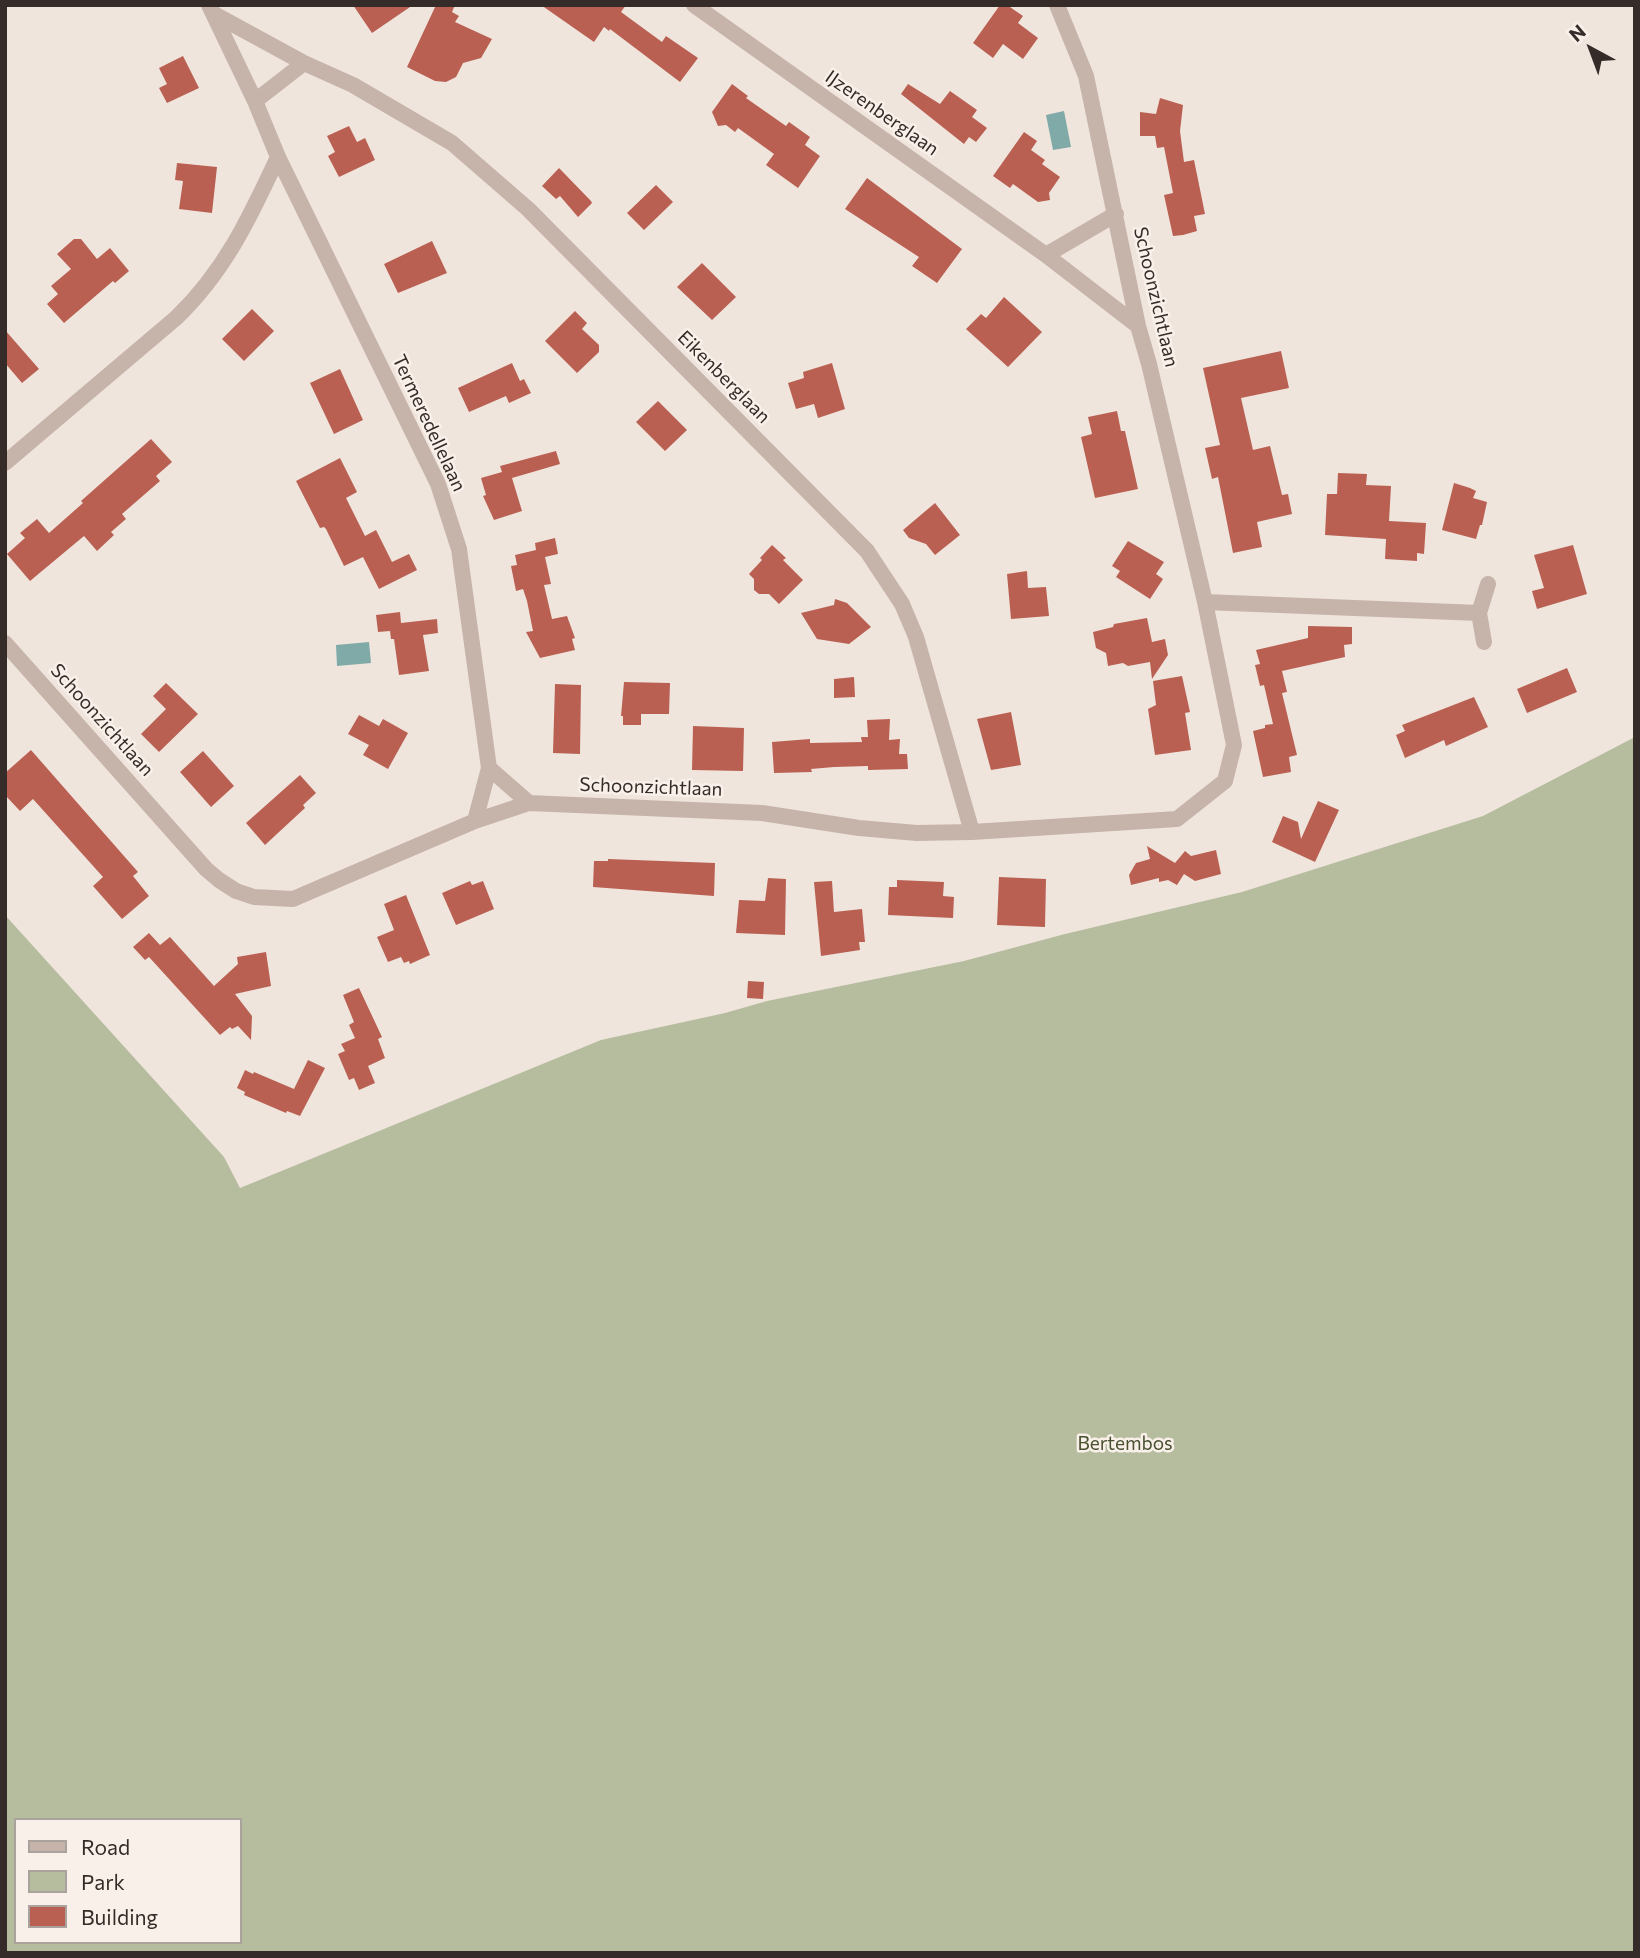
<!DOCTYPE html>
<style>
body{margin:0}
#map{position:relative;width:1640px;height:1958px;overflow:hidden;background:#f0e5dd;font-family:Commissioner,sans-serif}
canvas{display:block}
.frame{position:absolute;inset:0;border:7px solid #352c29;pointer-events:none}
.legend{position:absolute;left:14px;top:1818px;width:228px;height:126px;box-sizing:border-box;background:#f8f0e9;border:2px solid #aaa29c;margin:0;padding:9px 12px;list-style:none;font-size:21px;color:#352c29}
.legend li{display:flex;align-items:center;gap:14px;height:35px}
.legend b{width:35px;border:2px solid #aaa29c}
.north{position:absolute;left:1556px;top:14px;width:70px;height:70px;-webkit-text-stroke:5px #f8f0e9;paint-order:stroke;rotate:319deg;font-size:19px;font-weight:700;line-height:28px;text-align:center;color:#352c29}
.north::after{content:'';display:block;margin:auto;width:24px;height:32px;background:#352c29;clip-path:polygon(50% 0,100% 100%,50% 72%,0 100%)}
</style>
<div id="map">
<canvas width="1640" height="1958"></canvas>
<div class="frame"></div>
<ul class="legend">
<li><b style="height:9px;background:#c6b4ab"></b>Road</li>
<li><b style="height:19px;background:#b6bd9f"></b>Park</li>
<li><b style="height:19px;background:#b96052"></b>Building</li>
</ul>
<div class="north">N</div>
</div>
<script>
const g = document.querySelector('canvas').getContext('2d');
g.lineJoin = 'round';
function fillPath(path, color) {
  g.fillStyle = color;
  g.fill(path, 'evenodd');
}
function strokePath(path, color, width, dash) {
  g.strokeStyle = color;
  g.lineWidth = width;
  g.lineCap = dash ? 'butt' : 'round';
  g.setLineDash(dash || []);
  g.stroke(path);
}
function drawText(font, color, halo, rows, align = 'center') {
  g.font = font + ' Commissioner,sans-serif';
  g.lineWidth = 5;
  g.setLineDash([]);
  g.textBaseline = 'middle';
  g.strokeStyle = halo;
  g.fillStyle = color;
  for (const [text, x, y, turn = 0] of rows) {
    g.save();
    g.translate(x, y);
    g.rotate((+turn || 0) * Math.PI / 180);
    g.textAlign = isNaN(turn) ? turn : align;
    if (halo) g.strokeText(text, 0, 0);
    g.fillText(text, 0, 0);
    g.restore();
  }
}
const green = new Path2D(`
 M 1635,737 L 1635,1953 L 5,1953 L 5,915 L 224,1157 L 240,1188 L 601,1040 L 725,1013 L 767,1001 L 964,961 L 1065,934 L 1242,892 L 1483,816 ZM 16,1820 L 240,1820 L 240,1942 L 16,1942 Z`);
const water = new Path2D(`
 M 1064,111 L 1071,147 L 1053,150 L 1046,115 Z
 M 369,642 L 371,663 L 337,666 L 336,645 Z`);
const building = new Path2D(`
 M 353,5 L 413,5 L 372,33 Z
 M 436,5 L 455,5 L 452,12 L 459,16 L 455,22 L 492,39 L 481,58 L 463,63 L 456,77 L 446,82 L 435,81 L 407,67 Z
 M 541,5 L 626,5 L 621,12 L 662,42 L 666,36 L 698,58 L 680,82 L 610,29 L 609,31 L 604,27 L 594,42 Z
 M 1000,5 L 1007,5 L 1023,16 L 1018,23 L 1038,38 L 1023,59 L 1003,44 L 993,58 L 973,43 Z
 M 183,56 L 199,88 L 167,103 L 159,88 L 167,84 L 159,68 Z
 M 732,84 L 748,96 L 746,98 L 786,126 L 789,122 L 810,137 L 805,145 L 820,156 L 798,188 L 766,165 L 774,154 L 738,128 L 735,132 L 726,125 L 718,126 L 712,112 Z
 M 908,84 L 940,104 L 950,91 L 977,110 L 972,117 L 987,128 L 976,142 L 969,137 L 964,144 L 901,94 Z
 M 1160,98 L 1183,105 L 1180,131 L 1184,162 L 1194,160 L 1205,214 L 1194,216 L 1197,231 L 1183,235 L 1173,236 L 1164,195 L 1173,193 L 1164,147 L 1157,148 L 1155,136 L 1140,136 L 1140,112 L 1156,114 Z
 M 349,126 L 357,142 L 365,138 L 375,160 L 339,177 L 328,156 L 335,152 L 327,136 Z
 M 1024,132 L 1037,141 L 1031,150 L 1045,160 L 1042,164 L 1060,177 L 1049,193 L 1050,200 L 1038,202 L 1013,184 L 1010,188 L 993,176 Z
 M 177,163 L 217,167 L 212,213 L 179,209 L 183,181 L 175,180 Z
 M 559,168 L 591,201 L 592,203 L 578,217 L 560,196 L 556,199 L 542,186 Z
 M 867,178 L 962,249 L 937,283 L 912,266 L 919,257 L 845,209 Z
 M 656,185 L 673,202 L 644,230 L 627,213 Z
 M 74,239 L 81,239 L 97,259 L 110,248 L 129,271 L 115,283 L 113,281 L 64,323 L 47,304 L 58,294 L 51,286 L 71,269 L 57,254 Z
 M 432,241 L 447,273 L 398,293 L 384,264 Z
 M 702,263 L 736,297 L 712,320 L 677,287 Z
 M 1004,297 L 1042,332 L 1008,367 L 966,329 L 981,314 L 986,318 Z
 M 252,309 L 274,331 L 244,361 L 222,339 Z
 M 575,311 L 587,323 L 582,329 L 599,345 L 599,352 L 577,373 L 545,341 Z
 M 5,330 L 39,369 L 22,383 L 5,363 Z
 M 1281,351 L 1289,388 L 1241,398 L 1253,450 L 1270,446 L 1282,495 L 1288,494 L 1292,514 L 1257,522 L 1262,547 L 1233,553 L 1218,477 L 1212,479 L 1205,448 L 1220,445 L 1203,368 Z
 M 512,363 L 520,381 L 524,379 L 531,393 L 509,403 L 506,396 L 469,412 L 458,388 Z
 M 832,363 L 845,409 L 818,418 L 814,404 L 796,409 L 788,383 L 804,378 L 803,372 Z
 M 340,369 L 363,420 L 334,434 L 310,383 Z
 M 658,401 L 687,430 L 665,451 L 636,422 Z
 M 1117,411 L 1121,431 L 1125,431 L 1138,489 L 1095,498 L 1081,437 L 1092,434 L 1088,417 Z
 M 151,439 L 172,462 L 156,476 L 160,481 L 122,514 L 126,519 L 111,532 L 114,535 L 97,551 L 84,536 L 30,581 L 7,554 L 25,538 L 20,533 L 37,519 L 49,533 L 83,503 L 81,501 Z
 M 556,451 L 560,464 L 512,478 L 522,511 L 494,520 L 483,496 L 486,495 L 481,478 L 502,472 L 500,466 Z
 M 340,458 L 357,492 L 346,498 L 365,536 L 376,530 L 392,562 L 409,554 L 417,570 L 379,589 L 363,557 L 344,566 L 326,529 L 324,527 L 320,528 L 296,481 Z
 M 1338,473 L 1367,474 L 1366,485 L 1391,486 L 1389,521 L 1426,523 L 1424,554 L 1417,553 L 1417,561 L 1385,559 L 1386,539 L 1325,535 L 1327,494 L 1337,494 Z
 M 1454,483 L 1470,488 L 1476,491 L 1473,498 L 1487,502 L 1482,525 L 1480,525 L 1476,539 L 1442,530 Z
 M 935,503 L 960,535 L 935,555 L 926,544 L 909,538 L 903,530 Z
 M 555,538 L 558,554 L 545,557 L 551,584 L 544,585 L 552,619 L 567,616 L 575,638 L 572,639 L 575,650 L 540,658 L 526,632 L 533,631 L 527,601 L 523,589 L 516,591 L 511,566 L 517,565 L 515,555 L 536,550 L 535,543 Z
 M 1128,541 L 1164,562 L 1156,574 L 1163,579 L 1150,599 L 1116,577 L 1120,571 L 1112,566 Z
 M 772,545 L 786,558 L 783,560 L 803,580 L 779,604 L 769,594 L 759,594 L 754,590 L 754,579 L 749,574 L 762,560 L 760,558 Z
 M 1573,545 L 1587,594 L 1537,609 L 1532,591 L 1544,588 L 1534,555 Z
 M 1027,571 L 1028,588 L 1046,587 L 1049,616 L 1011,619 L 1007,574 Z
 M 835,599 L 847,603 L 871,627 L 849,644 L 817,639 L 801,613 L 834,605 Z
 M 400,612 L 401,623 L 437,619 L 438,633 L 423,635 L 429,671 L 399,675 L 394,639 L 391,639 L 390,631 L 378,632 L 376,615 Z
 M 1147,618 L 1152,642 L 1165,639 L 1168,655 L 1152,679 L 1150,662 L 1128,666 L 1123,663 L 1108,666 L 1106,653 L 1096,648 L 1093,632 L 1113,627 L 1114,624 Z
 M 1308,626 L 1352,627 L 1352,644 L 1344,645 L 1345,657 L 1282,671 L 1287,692 L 1282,693 L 1297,755 L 1289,757 L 1291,772 L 1263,777 L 1253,731 L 1265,728 L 1265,725 L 1273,724 L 1264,685 L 1260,686 L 1255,665 L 1260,664 L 1256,650 L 1308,638 Z
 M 1567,668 L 1577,692 L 1527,713 L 1517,689 Z
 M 1182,676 L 1190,712 L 1185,713 L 1191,750 L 1155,755 L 1148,709 L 1156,705 L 1153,681 Z
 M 854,677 L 855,697 L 834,698 L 834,679 Z
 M 624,682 L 670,683 L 669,714 L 641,714 L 641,725 L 623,725 L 623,716 L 621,716 Z
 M 166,683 L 198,714 L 159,752 L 141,734 L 166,709 L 153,696 Z
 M 555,684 L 581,685 L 580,754 L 553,753 Z
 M 1474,697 L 1488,727 L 1446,746 L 1444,740 L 1405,758 L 1396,735 L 1405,731 L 1402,725 Z
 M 1011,712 L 1021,765 L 991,770 L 977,719 Z
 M 359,715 L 379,726 L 383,719 L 408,733 L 388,769 L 363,755 L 369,745 L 348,734 Z
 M 890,719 L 889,740 L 900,739 L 899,754 L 907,754 L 908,769 L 868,770 L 868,766 L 834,767 L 811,769 L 812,772 L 774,773 L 772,742 L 810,739 L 810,743 L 862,742 L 861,737 L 868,737 L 867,720 Z
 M 693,726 L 744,728 L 743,771 L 692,770 Z
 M 31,750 L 138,872 L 133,876 L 149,896 L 122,919 L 93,886 L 103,877 L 33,799 L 20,811 L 5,795 L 5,773 Z
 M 203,751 L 234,786 L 211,807 L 180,772 Z
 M 300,775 L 316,793 L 303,805 L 305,808 L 265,845 L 246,823 Z
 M 1318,801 L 1339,810 L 1315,862 L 1272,842 L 1283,816 L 1298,822 L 1301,839 Z
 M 1147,846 L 1175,863 L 1185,851 L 1191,856 L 1216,850 L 1221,874 L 1195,881 L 1184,874 L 1177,885 L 1168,880 L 1159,882 L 1159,878 L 1131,885 L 1129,875 L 1136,863 L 1150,859 Z
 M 608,859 L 715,863 L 714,896 L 593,887 L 594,861 L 608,861 Z
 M 999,877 L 1046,879 L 1045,927 L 997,925 Z
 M 768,878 L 786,879 L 785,935 L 736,933 L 739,900 L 765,901 Z
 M 897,880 L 944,882 L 943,896 L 954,897 L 953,918 L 888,915 L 889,887 L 897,887 Z
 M 470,881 L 472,885 L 483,881 L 494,909 L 456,925 L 442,893 Z
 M 832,881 L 834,912 L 862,909 L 865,942 L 859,942 L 860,950 L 821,956 L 814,882 Z
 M 406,895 L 430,955 L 410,964 L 409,961 L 404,963 L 401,957 L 388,962 L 377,937 L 394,930 L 384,904 Z
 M 149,933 L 160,945 L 170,937 L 214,986 L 238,964 L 237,957 L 266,952 L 271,986 L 235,994 L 252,1016 L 251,1040 L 238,1026 L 232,1029 L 230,1027 L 220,1035 L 149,957 L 145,960 L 133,947 Z
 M 748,981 L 764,982 L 763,999 L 747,998 Z
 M 359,988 L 382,1037 L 378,1039 L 385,1058 L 368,1066 L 375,1083 L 359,1090 L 354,1078 L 349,1080 L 338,1054 L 345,1051 L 341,1044 L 355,1038 L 349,1025 L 354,1022 L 343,995 Z
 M 308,1060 L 325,1068 L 300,1116 L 287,1111 L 286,1113 L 244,1095 L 245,1092 L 237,1088 L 245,1070 L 253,1074 L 254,1072 L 294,1089 Z`);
const street = new Path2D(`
 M 694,5 L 1046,255
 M 216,15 L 304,63 L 353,85 L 452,143 L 528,209 L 867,551 L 902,604 L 916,637 L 972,832
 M 255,101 L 304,63
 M 278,157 L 438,484 L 459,549 L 489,768 L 475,821
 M 1116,214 L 1046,255 L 1138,326
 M 5,463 L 176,318 C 225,271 250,217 278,157 L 255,101 L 209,5
 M 1205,602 L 1479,613
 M 1484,642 L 1479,613 L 1488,584
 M 5,643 L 206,869 L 219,880 L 236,891 L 254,897 L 293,899 L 475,821 L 529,803 L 762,813 L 859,828 L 917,833 L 972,832 L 1177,819 L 1225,781 L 1234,745 L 1205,602 L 1149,364 L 1138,326 L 1086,76 L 1057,5
 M 489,768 L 529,803`);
const streetNames = [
 ["IJzerenberglaan",882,113,35],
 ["Schoonzichtlaan",1156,297,77],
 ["Eikenberglaan",724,377,45],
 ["Termeredellelaan",429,423,65],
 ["Schoonzichtlaan",102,720,48],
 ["Schoonzichtlaan",651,787,2]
];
const parkNames = [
 ["Bertembos",1125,1444]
];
fillPath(green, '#b6bd9f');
fillPath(water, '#7faaa7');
fillPath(building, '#b96052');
strokePath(street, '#c6b4ab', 16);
drawText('19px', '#352c29', '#f8f0e9', streetNames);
drawText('19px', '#485030', '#f8f0e9', parkNames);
</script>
